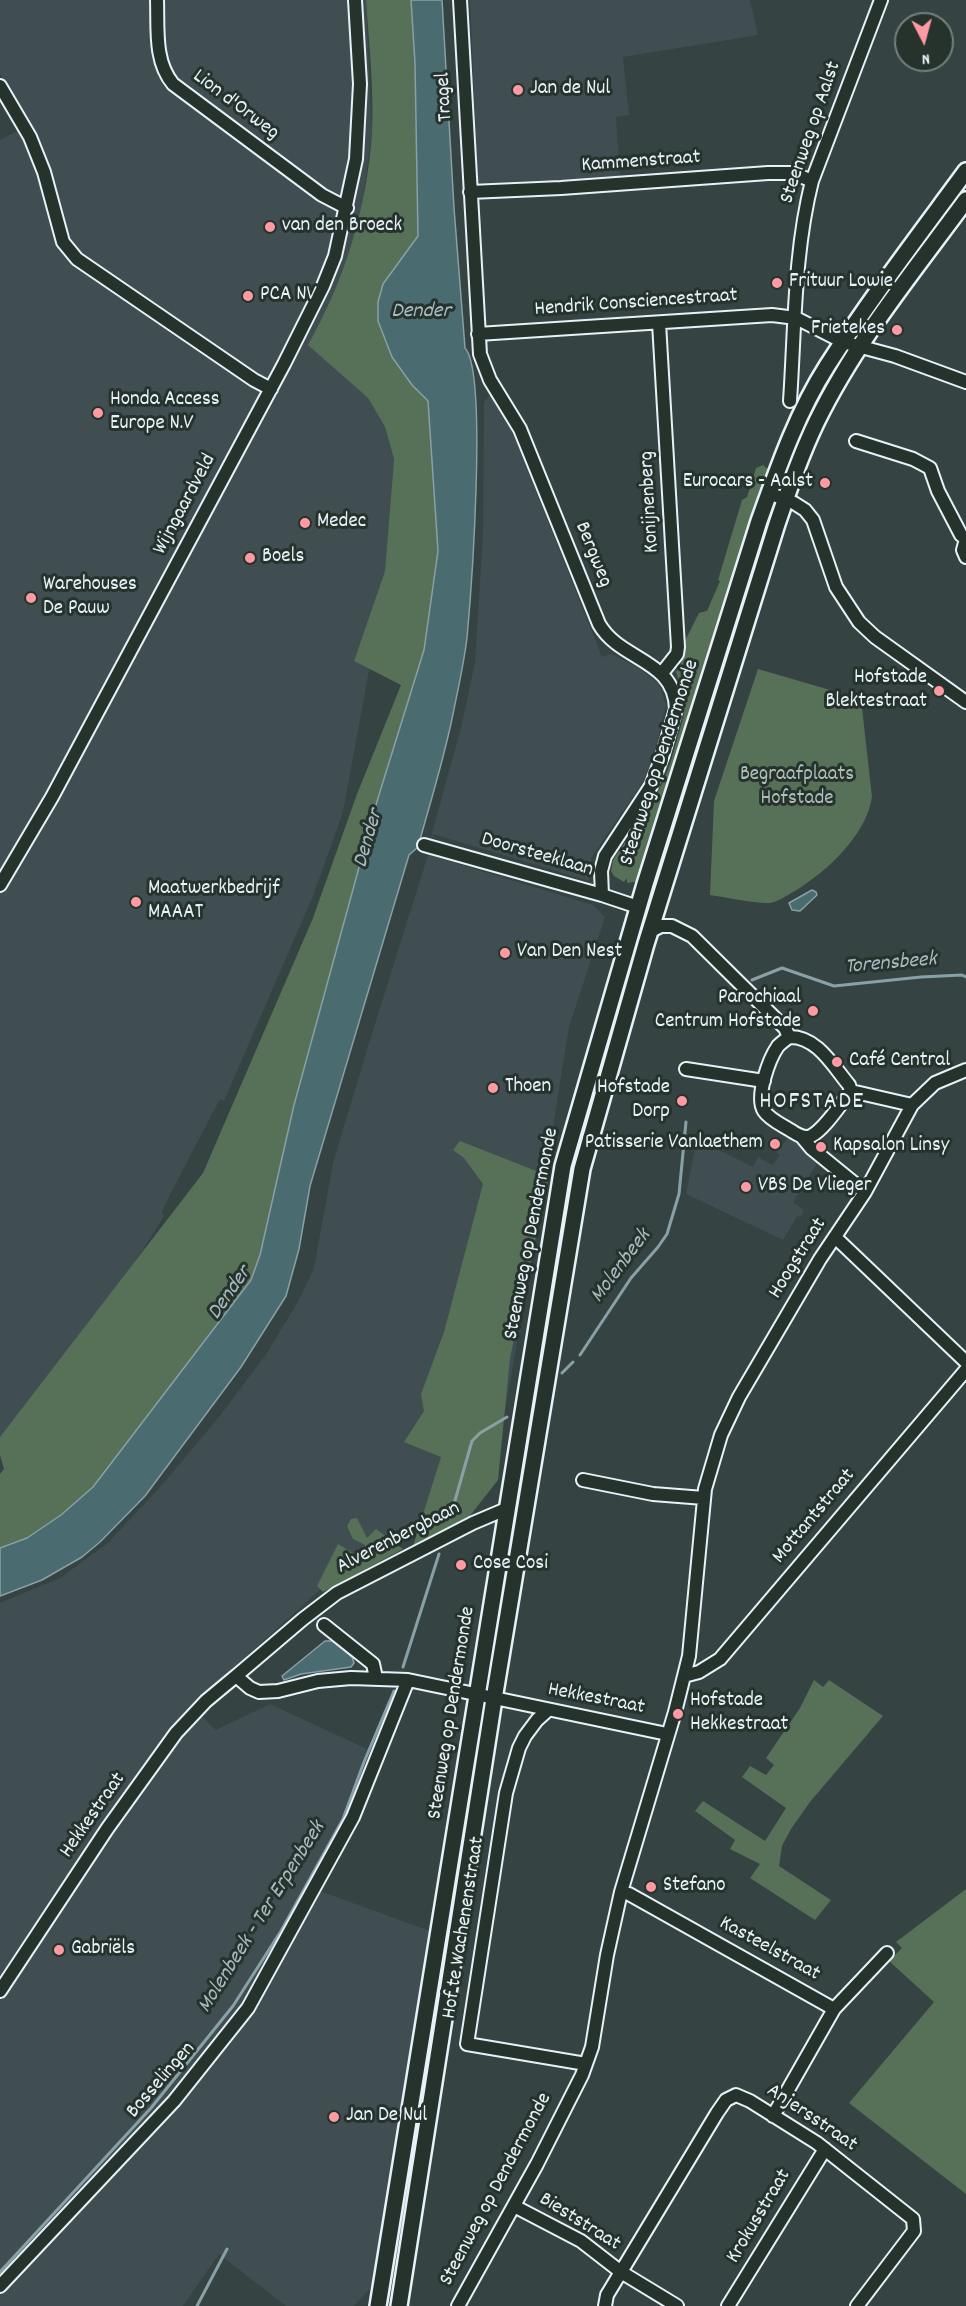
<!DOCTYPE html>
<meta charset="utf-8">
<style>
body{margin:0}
#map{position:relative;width:966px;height:2306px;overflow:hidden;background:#354342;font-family:Dekko,sans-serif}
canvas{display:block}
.north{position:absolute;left:894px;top:12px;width:60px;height:60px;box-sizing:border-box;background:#26332d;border:2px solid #747f7e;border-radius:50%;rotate:174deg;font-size:16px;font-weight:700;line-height:24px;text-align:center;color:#e8f1f8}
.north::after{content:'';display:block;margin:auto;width:21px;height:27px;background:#ff9aa2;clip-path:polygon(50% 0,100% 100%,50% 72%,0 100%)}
</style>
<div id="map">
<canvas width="966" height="2306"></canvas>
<div class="north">N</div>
</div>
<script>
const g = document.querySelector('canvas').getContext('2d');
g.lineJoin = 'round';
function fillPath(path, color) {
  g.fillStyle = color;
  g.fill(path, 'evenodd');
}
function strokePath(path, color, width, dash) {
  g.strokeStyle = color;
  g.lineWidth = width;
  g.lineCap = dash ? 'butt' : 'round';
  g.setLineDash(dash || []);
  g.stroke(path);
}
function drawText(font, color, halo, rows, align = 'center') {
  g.font = font + ' Dekko,sans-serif';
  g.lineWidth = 6;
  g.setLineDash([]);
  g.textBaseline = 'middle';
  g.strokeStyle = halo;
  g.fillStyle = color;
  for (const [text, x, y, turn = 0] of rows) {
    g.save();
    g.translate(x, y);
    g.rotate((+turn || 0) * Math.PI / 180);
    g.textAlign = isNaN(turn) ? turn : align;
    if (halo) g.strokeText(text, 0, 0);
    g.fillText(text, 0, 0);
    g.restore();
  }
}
const built = new Path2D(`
 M 0,0 L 366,0 L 372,131 L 361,213 L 346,263 L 323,318 L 309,345 L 368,398 L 385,427 L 394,459 L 385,571 L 354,661 L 370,665 L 343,812 L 313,896 L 224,1101 L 220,1099 L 189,1158 L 164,1207 L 162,1213 L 164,1216 L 125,1278 L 0,1448 L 0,140 L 28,126 L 0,73 Z
 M 470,0 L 750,0 L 758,35 L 623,57 L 629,115 L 616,117 L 620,178 L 478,183 Z
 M 495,389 L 602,657 L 611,654 L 639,668 L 659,684 L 666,705 L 653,758 L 643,782 L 595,852 L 591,859 L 589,881 L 433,834 L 429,855 L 593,905 L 605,917 L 569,1027 L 529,1275 L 491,1489 L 471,1512 L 405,1542 L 322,1588 L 191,1706 L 216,1730 L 270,1704 L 369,1750 L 343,1819 L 306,1886 L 430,1931 L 373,2285 L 354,2306 L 286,2306 L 219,2254 L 183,2306 L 0,2306 L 0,1603 L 60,1578 L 108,1543 L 162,1485 L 219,1417 L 267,1353 L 299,1300 L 314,1268 L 333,1163 L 370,1040 L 428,855 L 432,833 L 461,728 L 475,662 L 483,534 L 484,402 Z
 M 790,1136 L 819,1160 L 793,1202 L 804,1210 L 801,1217 L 798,1215 L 783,1240 L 686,1194 L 695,1148 L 715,1148 L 753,1167 L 758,1157 L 772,1165 L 780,1155 L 776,1152 Z`);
const green = new Path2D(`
 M 366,0 L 411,0 L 415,63 L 418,236 L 383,284 L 378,321 L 392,357 L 412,385 L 428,401 L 438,551 L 424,650 L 378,798 L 294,1105 L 260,1255 L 251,1280 L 93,1487 L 61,1515 L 27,1538 L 0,1548 L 0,1474 L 4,1469 L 0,1455 L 0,1437 L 203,1173 L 313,918 L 357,794 L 401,685 L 354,661 L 385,571 L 394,459 L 385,427 L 368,398 L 308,345 C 345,279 367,208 372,132 C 374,89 369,44 366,0 Z
 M 763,465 L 769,470 L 749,522 L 753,523 L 641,881 L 627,883 L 627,878 L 624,882 L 614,876 L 611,871 L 613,860 L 650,806 L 664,780 L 671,761 L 684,715 L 684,698 L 676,672 L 684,657 L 685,641 L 699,613 L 707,611 L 720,581 L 718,580 L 742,500 L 747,497 L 756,468 Z
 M 758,669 L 861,699 L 872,797 C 866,836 826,872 795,891 C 787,895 778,902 770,903 C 755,904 726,897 710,895 L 714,801 Z
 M 460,1141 L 549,1176 L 510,1358 L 498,1480 L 469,1517 L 413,1546 L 441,1457 L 404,1442 L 424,1411 L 421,1394 L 444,1332 L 483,1184 L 464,1158 L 453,1150 Z
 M 357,1518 L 367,1538 L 376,1529 L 403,1549 L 323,1592 L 317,1586 L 338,1544 L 358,1556 L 361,1555 L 365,1545 L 353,1539 L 347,1526 L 351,1519 Z
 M 814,1680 L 823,1687 L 829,1680 L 883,1716 L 810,1802 L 791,1829 L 782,1846 L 779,1866 L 831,1900 L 815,1920 L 750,1878 L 760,1864 L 730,1849 L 735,1840 L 695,1811 L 703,1801 L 765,1841 L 786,1808 L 742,1777 L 750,1766 L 766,1775 L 774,1765 L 766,1758 L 800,1708 Z
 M 966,1889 L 966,2194 L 849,2103 L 934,2002 L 889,1961 L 902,1948 L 896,1942 Z`);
const water = new Path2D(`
 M 411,0 L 442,0 L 454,208 L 465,348 C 488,373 471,594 467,638 C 464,663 458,689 453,714 C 444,759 430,803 418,847 L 409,855 L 310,1186 L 299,1249 L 286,1296 L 241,1367 L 145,1496 L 100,1542 L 82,1557 L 42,1580 L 0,1596 L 0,1548 L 27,1538 L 61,1515 L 93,1487 L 251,1280 L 260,1255 L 294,1105 L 378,798 L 424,650 L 438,551 L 428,401 L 412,385 L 392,357 L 378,321 L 378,302 L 383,284 L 418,236 L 415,63 Z
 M 812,890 L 816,892 L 817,895 L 800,911 L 792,910 L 789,903 Z
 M 325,1641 L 332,1641 L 352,1657 L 354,1663 L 351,1667 L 301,1674 L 284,1680 L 282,1676 Z`);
const stream = new Path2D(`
 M 752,980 L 782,968 L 834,986 L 921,977 L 962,975 L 966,977
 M 580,1355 L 631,1278 L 658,1247 L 667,1234 L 679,1194 L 686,1122
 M 562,1373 L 573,1362
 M 450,1518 L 472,1441 L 480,1433 L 507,1417
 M 403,1667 L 439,1554
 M 0,2272 L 151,2108 L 233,2006 L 281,1931 L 343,1819 L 364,1762 L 394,1691
 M 197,2306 L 227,2249`);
const minor = new Path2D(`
 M 157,0 C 158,29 154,61 173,84 L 322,195 L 347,208
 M 460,0 L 480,354 L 490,380 L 520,429 L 599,624 C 620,661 675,659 676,709 L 662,757 L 651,786 L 605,856 L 601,871 L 602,895
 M 0,86 L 30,137 L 44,172 L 63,242 L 77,259 L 254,380 L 271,389
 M 470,192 L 561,188 L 768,173 L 793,173 L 812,181
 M 659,323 L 678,647 L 677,654 L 662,673
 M 478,334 L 772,315 L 796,318 L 843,342 L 895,356 L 966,382
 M 790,401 C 795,327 794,252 812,181 L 881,0
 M 856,441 L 913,459 L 930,468 L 938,491 L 961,535 L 966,538
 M 769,493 L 794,503 L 805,510 L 813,520 L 836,587 L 859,622 L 875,637 L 966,702
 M 966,539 L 963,550 L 966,557
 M 424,845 L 602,895 L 638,907
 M 0,885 L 52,797 L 284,364 L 323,286 L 335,256 L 356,159 L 360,84 L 355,0
 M 651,931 L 661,926 L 672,926 L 692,936 L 785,1028 L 789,1037
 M 686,1069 L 764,1081
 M 851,1091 C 842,1102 824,1130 811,1136 C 803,1139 797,1134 790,1130 C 782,1125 769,1119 764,1111 C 755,1097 769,1059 778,1046 C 781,1043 785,1040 789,1037 C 817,1036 833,1066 849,1085 L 851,1091 L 912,1105
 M 801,1136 L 811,1148 L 865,1192
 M 835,1237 L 966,1362
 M 583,1480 L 653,1494 L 704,1498
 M 324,1625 L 373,1664 L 376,1678
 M 236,1676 L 303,1619 L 337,1593 L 473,1523 L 506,1509
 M 684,1676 L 699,1672 L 720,1659 L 966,1370
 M 548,1710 L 537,1720 L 525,1736 L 519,1748 L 506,1793 L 467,2044 L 586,2064
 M 621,1892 L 629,1894 L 834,2009
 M 0,1991 L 107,1829 L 176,1733 L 206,1701 L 236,1676 L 250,1688 L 259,1692 L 278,1691 L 318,1681 L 351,1678 L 408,1680 L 667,1734
 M 773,2116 L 834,2009 L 887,1953
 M 514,2206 L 581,2241 L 621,2272 L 677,2306
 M 0,2286 L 174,2101 L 248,2008 L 353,1817 L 408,1680
 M 458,2306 L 537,2164 L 582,2075 L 592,2047 L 607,1955 L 621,1892 L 675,1712 L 689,1656 L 705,1489 L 721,1435 L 739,1397 L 820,1259 L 865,1192 L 912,1105 L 935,1083 L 966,1070
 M 605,2306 L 607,2295 L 717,2113 L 726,2100 L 736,2095 L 750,2101 L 817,2143 L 913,2219 L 914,2231 L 857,2306
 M 728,2306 L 825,2149`);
const major = new Path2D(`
 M 378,2306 L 563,1166 L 645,884 L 759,521 C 778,468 797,413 827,366 C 870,299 919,235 966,171
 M 399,2306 L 494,1699 L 582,1169 L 646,944 L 777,524 C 789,489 801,454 817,421 C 856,341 914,271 966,200`);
const markers = [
 [518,90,6,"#ff9aa2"],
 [270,227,6,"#ff9aa2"],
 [777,283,6,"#ff9aa2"],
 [248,296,6,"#ff9aa2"],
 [897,330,6,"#ff9aa2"],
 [98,413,6,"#ff9aa2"],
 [825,483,6,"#ff9aa2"],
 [305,523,6,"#ff9aa2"],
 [250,558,6,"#ff9aa2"],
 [31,598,6,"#ff9aa2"],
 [939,691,6,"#ff9aa2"],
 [136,902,6,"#ff9aa2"],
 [505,953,6,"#ff9aa2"],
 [813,1011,6,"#ff9aa2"],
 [837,1062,6,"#ff9aa2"],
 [493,1088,6,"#ff9aa2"],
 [682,1101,6,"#ff9aa2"],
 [775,1144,6,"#ff9aa2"],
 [821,1147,6,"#ff9aa2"],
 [746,1187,6,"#ff9aa2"],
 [461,1565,6,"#ff9aa2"],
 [678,1714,6,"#ff9aa2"],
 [651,1887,6,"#ff9aa2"],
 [59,1950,6,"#ff9aa2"],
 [334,2117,6,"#ff9aa2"]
];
const poiNames = [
 ["Jan de Nul",530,90],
 ["van den Broeck",282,227],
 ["Frituur Lowie",789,283],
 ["PCA NV",260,296],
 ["Frietekes",885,330,"right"],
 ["Honda Access",110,401],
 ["Europe N.V",110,425],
 ["Eurocars - Aalst",813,483,"right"],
 ["Medec",317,523],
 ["Boels",262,558],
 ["Warehouses",43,586],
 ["De Pauw",43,610],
 ["Hofstade",927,679,"right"],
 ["Blektestraat",927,703,"right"],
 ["Maatwerkbedrijf",148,890],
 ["MAAAT",148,914],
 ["Van Den Nest",517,953],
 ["Parochiaal",801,999,"right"],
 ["Centrum Hofstade",801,1023,"right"],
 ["Café Central",849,1062],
 ["Thoen",505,1088],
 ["Hofstade",670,1089,"right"],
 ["Dorp",670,1113,"right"],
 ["Patisserie Vanlaethem",763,1144,"right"],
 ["Kapsalon Linsy",833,1147],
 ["VBS De Vlieger",758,1187],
 ["Cose Cosi",473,1565],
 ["Hofstade",690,1702],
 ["Hekkestraat",690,1726],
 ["Stefano",663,1887],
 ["Gabriëls",71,1950],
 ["Jan De Nul",346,2117]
];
const streetNames = [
 ["Tragel",446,97,-93],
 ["Lion d'Orweg",235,106,37],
 ["Steenweg op Aalst",812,133,-71],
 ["Kammenstraat",641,163,-4],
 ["Hendrik Consciencestraat",636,304,-4],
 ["Konijnenberg",651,502,-93],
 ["Wijngaardveld",186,505,-62],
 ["Bergweg",592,555,68],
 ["Steenweg op Dendermonde",661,763,-72],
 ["Doorsteeklaan",537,856,16],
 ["Steenweg op Dendermonde",533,1234,-79],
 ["Hoogstraat",799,1259,-58],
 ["Mottantstraat",815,1517,-50],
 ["Alverenbergbaan",399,1539,-27],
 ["Hekkestraat",596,1700,11],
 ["Steenweg op Dendermonde",453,1713,-81],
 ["Hekkestraat",94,1816,-55],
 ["Hof te Wachenenstraat",465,1928,-81],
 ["Kasteelstraat",769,1950,29],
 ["Bosselingen",162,2081,-49],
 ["Anjersstraat",811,2119,34],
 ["Steenweg op Dendermonde",497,2190,-62],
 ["Krokusstraat",760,2217,-59],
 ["Bieststraat",579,2223,32]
];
const parkNames = [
 ["Begraafplaats",797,776],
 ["Hofstade",797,800]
];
const waterNames = [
 ["Dender",421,313],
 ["Dender",370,839,-74],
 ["Torensbeek",891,965,-5],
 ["Molenbeek",622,1267,-53],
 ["Dender",231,1294,-55],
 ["Molenbeek - Ter Erpenbeek",263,1918,-58]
];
const quarterNames = [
 ["HOFSTADE",812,1104]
];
fillPath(built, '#404e51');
fillPath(green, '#567157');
fillPath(water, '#4a6b70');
strokePath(water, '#89a1a6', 1.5);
strokePath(stream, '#89a1a6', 3);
strokePath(minor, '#e8f1f8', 16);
strokePath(major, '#e8f1f8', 20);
strokePath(minor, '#26332d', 12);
strokePath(major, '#26332d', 15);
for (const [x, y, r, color] of markers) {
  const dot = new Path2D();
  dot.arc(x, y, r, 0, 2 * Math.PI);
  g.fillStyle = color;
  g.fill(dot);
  strokePath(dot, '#26332d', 2);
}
drawText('21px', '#e8f1f8', '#26332d', poiNames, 'left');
drawText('21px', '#e8f1f8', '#26332d', streetNames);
drawText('21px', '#aebeb8', '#26332d', parkNames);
drawText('italic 22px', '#a9bbc2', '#26332d', waterNames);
g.letterSpacing = '1.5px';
drawText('24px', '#e8f1f8', '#26332d', quarterNames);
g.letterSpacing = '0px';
</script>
